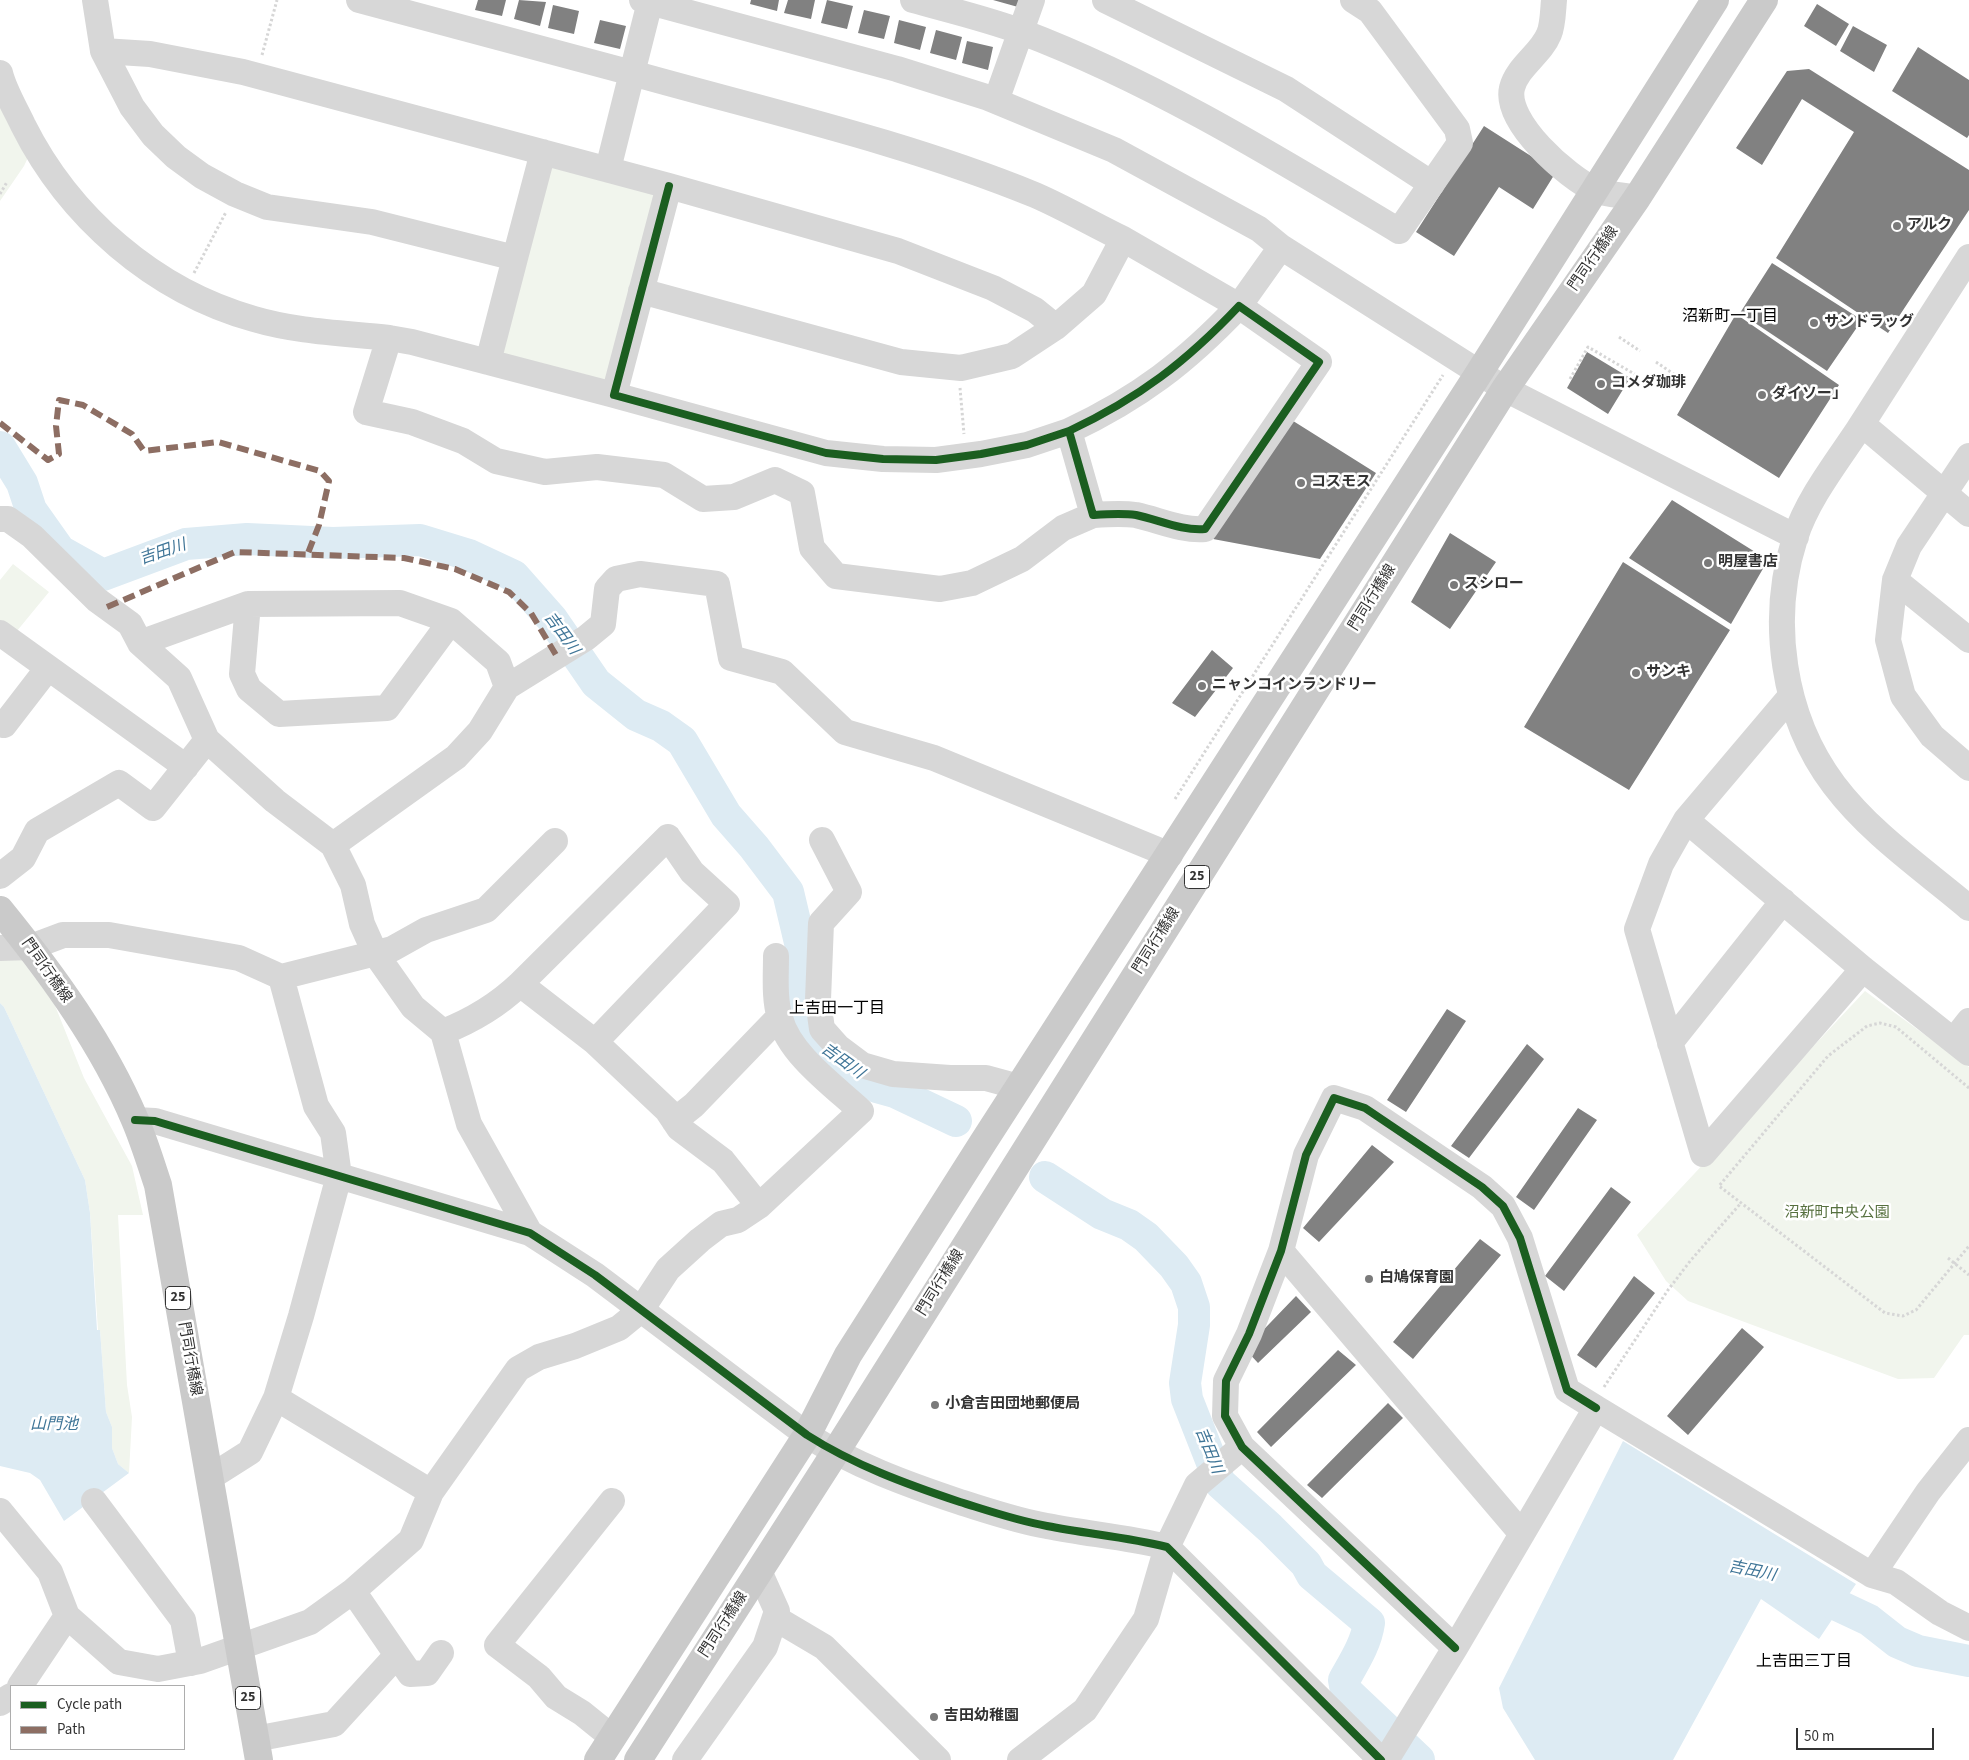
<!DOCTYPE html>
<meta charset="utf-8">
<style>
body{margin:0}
#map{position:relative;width:1969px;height:1760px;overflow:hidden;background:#fff;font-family:"Source Sans 3",sans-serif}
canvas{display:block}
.legend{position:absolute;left:10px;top:1685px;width:175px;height:65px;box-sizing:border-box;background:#fff;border:1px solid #adadad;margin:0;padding:6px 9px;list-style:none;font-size:15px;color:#333}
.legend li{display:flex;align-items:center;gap:10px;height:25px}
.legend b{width:25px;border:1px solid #adadad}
.scale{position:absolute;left:1796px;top:1728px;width:138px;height:22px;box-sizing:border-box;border:2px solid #333;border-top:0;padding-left:6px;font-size:15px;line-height:18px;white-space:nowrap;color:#333;-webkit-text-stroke:4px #fff;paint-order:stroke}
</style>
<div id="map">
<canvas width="1969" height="1760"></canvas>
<ul class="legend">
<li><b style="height:6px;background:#1b5e20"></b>Cycle path</li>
<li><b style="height:6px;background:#8d6e63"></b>Path</li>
</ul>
<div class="scale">50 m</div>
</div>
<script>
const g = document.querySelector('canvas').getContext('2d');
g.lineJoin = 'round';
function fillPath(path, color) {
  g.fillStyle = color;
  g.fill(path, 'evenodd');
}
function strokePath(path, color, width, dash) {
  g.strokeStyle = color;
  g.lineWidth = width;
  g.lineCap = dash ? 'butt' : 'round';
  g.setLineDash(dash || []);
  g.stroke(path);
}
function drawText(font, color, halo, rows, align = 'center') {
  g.font = font + ' "Source Sans 3","Noto Sans JP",sans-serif';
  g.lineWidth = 5;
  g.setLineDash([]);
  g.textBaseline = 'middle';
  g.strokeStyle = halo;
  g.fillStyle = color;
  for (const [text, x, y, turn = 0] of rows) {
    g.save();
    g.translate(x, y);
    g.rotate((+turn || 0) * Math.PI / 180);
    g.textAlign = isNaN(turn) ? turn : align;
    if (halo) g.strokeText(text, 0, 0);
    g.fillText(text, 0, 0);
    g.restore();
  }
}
const green = new Path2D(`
 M 0,91 L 31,151 L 24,166 L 0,201 Z
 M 551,165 L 660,196 L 608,386 L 496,358 Z
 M 13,564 L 49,592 L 12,637 L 0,627 L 0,580 Z
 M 0,958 L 21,959 L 54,1003 L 84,1078 L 132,1166 L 143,1215 L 118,1215 L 127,1385 L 132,1417 L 129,1473 L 118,1464 L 112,1448 L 112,1427 L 106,1412 L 100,1330 L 98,1330 L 90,1213 L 85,1180 L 4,1007 L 0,1003 Z
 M 1865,991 L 1969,1067 L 1969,1335 L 1964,1335 L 1934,1378 L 1898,1379 L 1688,1301 L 1666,1281 L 1637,1235 Z`);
const water = new Path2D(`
 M 0,1003 L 4,1007 L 85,1180 L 90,1213 L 97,1330 L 100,1330 L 106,1412 L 112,1427 L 112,1448 L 118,1464 L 129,1473 L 64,1521 L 40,1480 L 30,1473 L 0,1466 Z
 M 1623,1441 L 1856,1584 L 1819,1639 L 1761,1599 L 1673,1760 L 1535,1760 L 1503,1708 L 1499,1688 Z`);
const river = new Path2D(`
 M 0,447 L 22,483 L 31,510 L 60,551 L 103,575 L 186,544 L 247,539 L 333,543 L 420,540 L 469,555 L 514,576 L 552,619 L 596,683 L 636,715 L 661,726 L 682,741 L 726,815 L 754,847 L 788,892 L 802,951 L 799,982 L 803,1023 L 820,1050 L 839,1064 L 877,1087 L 895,1092 L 956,1121
 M 1045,1177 L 1102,1214 L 1129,1225 L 1146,1237 L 1174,1266 L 1186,1283 L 1194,1307 L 1194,1325 L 1185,1383 L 1187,1399 L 1220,1483 L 1270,1528 L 1306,1564 L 1312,1575 L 1369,1623 C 1366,1644 1354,1662 1344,1680 L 1346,1691 L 1419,1760
 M 1801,1588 L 1869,1620 L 1897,1642 L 1918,1651 L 1969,1661`);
const building = new Path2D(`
 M 478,0 L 506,0 L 502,16 L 475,10 Z
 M 519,0 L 546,2 L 540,26 L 514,19 Z
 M 751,0 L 779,0 L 777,11 L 750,4 Z
 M 788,0 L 815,0 L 811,19 L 784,13 Z
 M 827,0 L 853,6 L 847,29 L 821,23 Z
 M 993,0 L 1020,0 L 1018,7 Z
 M 1817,4 L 1849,24 L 1836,46 L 1804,26 Z
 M 553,5 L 579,11 L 574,34 L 548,28 Z
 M 864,10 L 890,16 L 884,39 L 858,33 Z
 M 600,20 L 626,26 L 620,49 L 594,43 Z
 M 899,20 L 926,27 L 920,50 L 894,43 Z
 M 1853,26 L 1887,45 L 1874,72 L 1840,51 Z
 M 936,30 L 962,37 L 956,60 L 930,53 Z
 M 967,41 L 993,47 L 988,70 L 962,63 Z
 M 1918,47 L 1969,80 L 1969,135 L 1967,138 L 1892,91 Z
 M 1809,69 L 1969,170 L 1969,210 L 1888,333 L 1776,258 L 1854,132 L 1802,99 L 1762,165 L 1736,148 L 1787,71 Z
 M 1484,126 L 1556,172 L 1533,209 L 1499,187 L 1454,256 L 1416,232 Z
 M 1772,263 L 1862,320 L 1827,371 L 1740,313 Z
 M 1736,314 L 1839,385 L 1779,478 L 1677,415 Z
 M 1587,352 L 1630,378 L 1608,414 L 1567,388 Z
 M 1290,419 L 1376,473 L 1320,559 L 1213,539 Z
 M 1672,500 L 1768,560 L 1731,624 L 1629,558 Z
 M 1450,533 L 1496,562 L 1450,629 L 1411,602 Z
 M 1623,562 L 1730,630 L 1629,790 L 1524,727 Z
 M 1212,650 L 1233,668 L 1195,717 L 1172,703 Z
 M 1447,1009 L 1466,1021 L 1406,1112 L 1387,1100 Z
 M 1527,1044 L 1544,1059 L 1469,1158 L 1451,1146 Z
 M 1578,1108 L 1597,1120 L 1534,1210 L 1516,1197 Z
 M 1372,1145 L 1394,1162 L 1319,1242 L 1303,1228 Z
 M 1611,1187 L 1631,1202 L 1564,1291 L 1545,1276 Z
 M 1480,1239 L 1501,1255 L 1413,1359 L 1393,1342 Z
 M 1634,1276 L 1655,1293 L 1596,1368 L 1577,1355 Z
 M 1296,1296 L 1311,1312 L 1258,1363 L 1245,1349 Z
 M 1742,1328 L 1764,1347 L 1688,1435 L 1667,1416 Z
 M 1338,1350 L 1356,1365 L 1271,1447 L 1257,1432 Z
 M 1388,1403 L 1403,1418 L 1322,1498 L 1307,1485 Z`);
const path = new Path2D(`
 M 262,55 L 277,0
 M 0,194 L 7,182
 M 194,273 L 226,212
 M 1619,337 L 1640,351
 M 1656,362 L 1678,377
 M 1570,379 L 1588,347 L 1638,376
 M 960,388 L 964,434
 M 1175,799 L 1443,375
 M 1969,1088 L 1896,1027 L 1880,1023 L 1867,1026 L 1828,1056 L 1719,1186 L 1885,1313 L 1903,1316 L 1916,1310 L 1969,1246
 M 1948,1258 L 1969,1275
 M 1604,1387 L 1668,1290 L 1691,1260 L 1741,1203`);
const minor = new Path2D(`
 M 95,0 L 103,51 L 150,54 L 243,72 L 669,186 L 898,251 L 993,288 L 1035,310 L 1056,327
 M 359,0 L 632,73 L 650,2
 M 642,0 L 897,69 L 986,97 L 1114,150 L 1259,229 L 1281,247 L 1505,389 L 1796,537
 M 913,0 C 949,10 987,19 1022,32 C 1156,83 1277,158 1399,231 L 1460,143 L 1457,129 L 1370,11 L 1353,0
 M 1105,0 L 1286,89 L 1432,184
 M 1554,0 C 1553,10 1553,25 1549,34 C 1541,54 1517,67 1512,88 C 1504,122 1567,177 1595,190 C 1607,195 1624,195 1637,198
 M 103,51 L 132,107 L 153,135 L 176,157 L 202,176 L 235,194 L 267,207 L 372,222 L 515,258 L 543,152
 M 0,73 C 4,90 15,108 23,125 C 69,217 154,291 254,319 C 298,332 344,333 389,338
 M 996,101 L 1032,0
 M 608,169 L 632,73 C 767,111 905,142 1035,195 C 1065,208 1094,225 1123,239
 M 669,186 L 614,395 L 826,453 L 883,459 L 936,460 L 981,454 L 1027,445 L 1069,431 L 1093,515 C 1108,514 1122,513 1136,515 C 1159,520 1182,531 1205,529 L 1319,362 L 1239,306 C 1186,362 1139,398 1069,431
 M 1969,257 C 1932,315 1895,373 1858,430 C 1836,463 1807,500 1795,538 C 1769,619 1782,716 1834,785 C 1871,834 1923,869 1969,908
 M 515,258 L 488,362 L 614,395
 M 641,291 L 901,362 L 961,368 L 1012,356 L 1056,327 L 1094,294 L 1123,239 L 1239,306 L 1281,247
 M 488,362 L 412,342 L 389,338 L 366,412 L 412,422 L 463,441 L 496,461 L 545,472 L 597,467 L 664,475 L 703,499 L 734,497 L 775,480 L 802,493 L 812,548 L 836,576 L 940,589 L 972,583 L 1022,559 L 1063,528 L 1093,515
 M 1862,424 L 1969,514
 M 1969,456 L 1909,546 L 1895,580 L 1888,640 L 1903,696 L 1932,736 L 1969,768
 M 0,519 L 8,519 L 32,536 L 97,600 L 130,624 L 140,643 L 179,678 L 207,740 L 275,801 L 333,845 L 353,885 L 362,924 L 375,953 L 413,1007 L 443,1032 L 469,1124 L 530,1233
 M 1895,580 L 1969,640
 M 248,604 L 242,674 L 249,689 L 279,714 L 387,708 L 451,621
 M 0,633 L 186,767
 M 140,643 L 248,604 L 400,603 L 451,621 L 498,662 L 507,687
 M 1791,696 L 1686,820 L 1661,864 L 1637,929 L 1703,1154 L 1863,969
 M 0,722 L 4,725 L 48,668
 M 1686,820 L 1863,969 L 1969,1053
 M 822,840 L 849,892 L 821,923 L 818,1000 L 822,1029 L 838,1047 L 862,1065 L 893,1074 L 950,1078 L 986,1078 L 1019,1087
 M 333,845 L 456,757 L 480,731 L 507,687 L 586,638 L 603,624 L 607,589 L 616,579 L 640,574 L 717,584 L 731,658 L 782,672 L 845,732 L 934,758 L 1170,855
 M 0,876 L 23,858 L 37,831 L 119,783 L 153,808 L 207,740
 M 0,948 L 31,947 L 63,935 L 109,935 L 239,958 L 281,977 L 392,949 L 426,930 L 486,910 L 555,841
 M 443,1032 C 471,1021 498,1005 520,984 L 668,837 L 692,872 L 727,904 L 595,1042 L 520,984
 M 1954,1040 L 1969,1021
 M 595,1042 L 667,1110 L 679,1128 L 723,1161 L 759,1206 L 861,1111 C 834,1086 789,1054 780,1018 C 774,999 776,976 776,956
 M 1670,1043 L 1783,901
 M 135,1120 L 155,1121 L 530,1233 L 595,1275 L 807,1435 C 854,1465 906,1484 960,1502 C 989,1511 1018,1521 1047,1526 C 1087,1534 1127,1537 1167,1547 L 1381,1760
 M 674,1121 L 694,1105 L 779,1017
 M 1281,1251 L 1522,1534
 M 276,1398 L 431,1492 L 518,1369 L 539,1357 L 575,1346 L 619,1328 L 641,1310 L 668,1269 L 700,1240 L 721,1224 L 738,1220 L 759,1206
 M 209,1478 L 250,1452 L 276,1398 L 301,1316 L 339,1176 L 333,1133 L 316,1106 L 281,977
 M 431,1492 L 411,1540 L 353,1591 L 410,1674 L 427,1673 L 441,1653
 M 94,1501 L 183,1620 L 191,1663
 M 612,1501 L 497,1645 L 539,1677 L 556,1697 L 582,1713 L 613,1738
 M 0,1511 L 50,1572 L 67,1616 L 119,1662 L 158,1669 L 200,1661 L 310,1622 L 353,1591
 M 1872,1575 L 1896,1582 L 1940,1613 L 1969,1628
 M 775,1618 L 824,1647 L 938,1760
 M 1455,1648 L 1242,1447 L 1225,1416 L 1226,1381 L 1249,1334 L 1281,1251 L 1306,1155 L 1334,1098 L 1365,1108 L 1482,1187 L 1503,1206 L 1520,1238 L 1567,1390 L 1596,1408
 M 20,1686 L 67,1616
 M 0,1703 L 11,1696
 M 255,1739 L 334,1724 L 397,1655
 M 685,1760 L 765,1647 L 777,1611 L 759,1571
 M 1020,1760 L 1085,1710 L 1146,1619 L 1167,1547 L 1197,1485 L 1242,1447
 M 1386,1760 L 1455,1648 L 1596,1408 L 1872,1575 L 1928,1492 L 1969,1440`);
const major = new Path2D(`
 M 0,910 C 52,974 103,1044 135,1120 C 144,1141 151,1164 158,1185 L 259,1760
 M 598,1760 L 807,1435 L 848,1355 L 984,1141 L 1479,373 L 1715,0
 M 638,1760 L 835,1453 L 1505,389 L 1637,198 L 1764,0`);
const quiet = new Path2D(`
 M 0,423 L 48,460 L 59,454 L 56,426 L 59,400 L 83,405 L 132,434 L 144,451 L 218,442 L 320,471 L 329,481 L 319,525 L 308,553
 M 107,607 L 235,552 L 404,558 L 455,569 L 509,592 L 531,613 L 556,655`);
const cycleway = new Path2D(`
 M 669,186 L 614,395 L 826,453 L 883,459 L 936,460 L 981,454 L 1027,445 L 1069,431 L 1093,515 C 1108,514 1122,513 1136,515 C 1159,520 1182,531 1205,529 L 1319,362 L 1239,306 C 1186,362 1139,398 1069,431
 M 135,1120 L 155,1121 L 530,1233 L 595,1275 L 807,1435 C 854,1465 906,1484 960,1502 C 989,1511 1018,1521 1047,1526 C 1087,1534 1127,1537 1167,1547 L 1381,1760
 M 1455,1648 L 1242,1447 L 1225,1416 L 1226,1381 L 1249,1334 L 1281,1251 L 1306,1155 L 1334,1098 L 1365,1108 L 1482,1187 L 1503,1206 L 1520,1238 L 1567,1390 L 1596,1408`);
const markers = [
 [1897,226,5,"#7a7a7a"],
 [1814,323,5,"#7a7a7a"],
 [1601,384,5,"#7a7a7a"],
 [1762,395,5,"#7a7a7a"],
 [1301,483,5,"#7a7a7a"],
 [1708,563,5,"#7a7a7a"],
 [1454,585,5,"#7a7a7a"],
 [1636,673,5,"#7a7a7a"],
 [1202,686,5,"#7a7a7a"],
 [1369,1279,5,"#7a7a7a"],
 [935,1405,5,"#7a7a7a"],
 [934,1717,5,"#7a7a7a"]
];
const shields = [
 [1197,877,25],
 [178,1298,25],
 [248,1698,25]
];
const shieldNames = [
 ["25",1197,877],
 ["25",178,1298],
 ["25",248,1698]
];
const poiNames = [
 ["アルク",1907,226],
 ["サンドラッグ",1824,323],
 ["コメダ珈琲",1611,384],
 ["ダイソー」",1772,395],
 ["コスモス",1311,483],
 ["明屋書店",1718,563],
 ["スシロー",1464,585],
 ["サンキ",1646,673],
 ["ニャンコインランドリー",1212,686],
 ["白鳩保育園",1379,1279],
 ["小倉吉田団地郵便局",945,1405],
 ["吉田幼稚園",944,1717]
];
const streetNames = [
 ["門司行橋線",1594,259,-55],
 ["門司行橋線",1373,598,-58],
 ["門司行橋線",1157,941,-58],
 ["門司行橋線",46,971,55],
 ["門司行橋線",941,1283,-58],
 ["門司行橋線",189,1359,80],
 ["門司行橋線",724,1625,-57]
];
const parkNames = [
 ["沼新町中央公園",1837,1214]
];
const neighbourhoodNames = [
 ["沼新町一丁目",1730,317],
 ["上吉田一丁目",837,1009],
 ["上吉田三丁目",1804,1662]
];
const waterNames = [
 ["吉田川",163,553,-19],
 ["吉田川",561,634,54],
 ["吉田川",842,1062,36],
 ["山門池",54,1425],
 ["吉田川",1208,1451,68],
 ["吉田川",1752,1572,12]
];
fillPath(green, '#f1f5ed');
fillPath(water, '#ddebf3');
strokePath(river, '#ddebf3', 32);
fillPath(building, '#818181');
strokePath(path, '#d6d6d6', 3, [2.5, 2.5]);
strokePath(minor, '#d7d7d7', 26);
strokePath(major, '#cacaca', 28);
strokePath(quiet, '#8d6e63', 6, [12, 6]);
strokePath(cycleway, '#1b5e20', 8);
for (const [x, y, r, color] of markers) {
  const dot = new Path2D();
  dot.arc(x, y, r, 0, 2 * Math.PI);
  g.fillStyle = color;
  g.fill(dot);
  strokePath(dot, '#fff', 2);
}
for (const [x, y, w] of shields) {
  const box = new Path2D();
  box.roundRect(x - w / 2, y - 11.5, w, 23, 4);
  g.fillStyle = '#fff';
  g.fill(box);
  strokePath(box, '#333', 1);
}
drawText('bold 14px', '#333', null, shieldNames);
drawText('bold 15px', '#333', '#fff', poiNames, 'left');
drawText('15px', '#333', '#fff', streetNames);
drawText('15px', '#56703f', '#fff', parkNames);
drawText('16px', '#000', '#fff', neighbourhoodNames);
drawText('italic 16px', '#3f7597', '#fff', waterNames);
</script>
